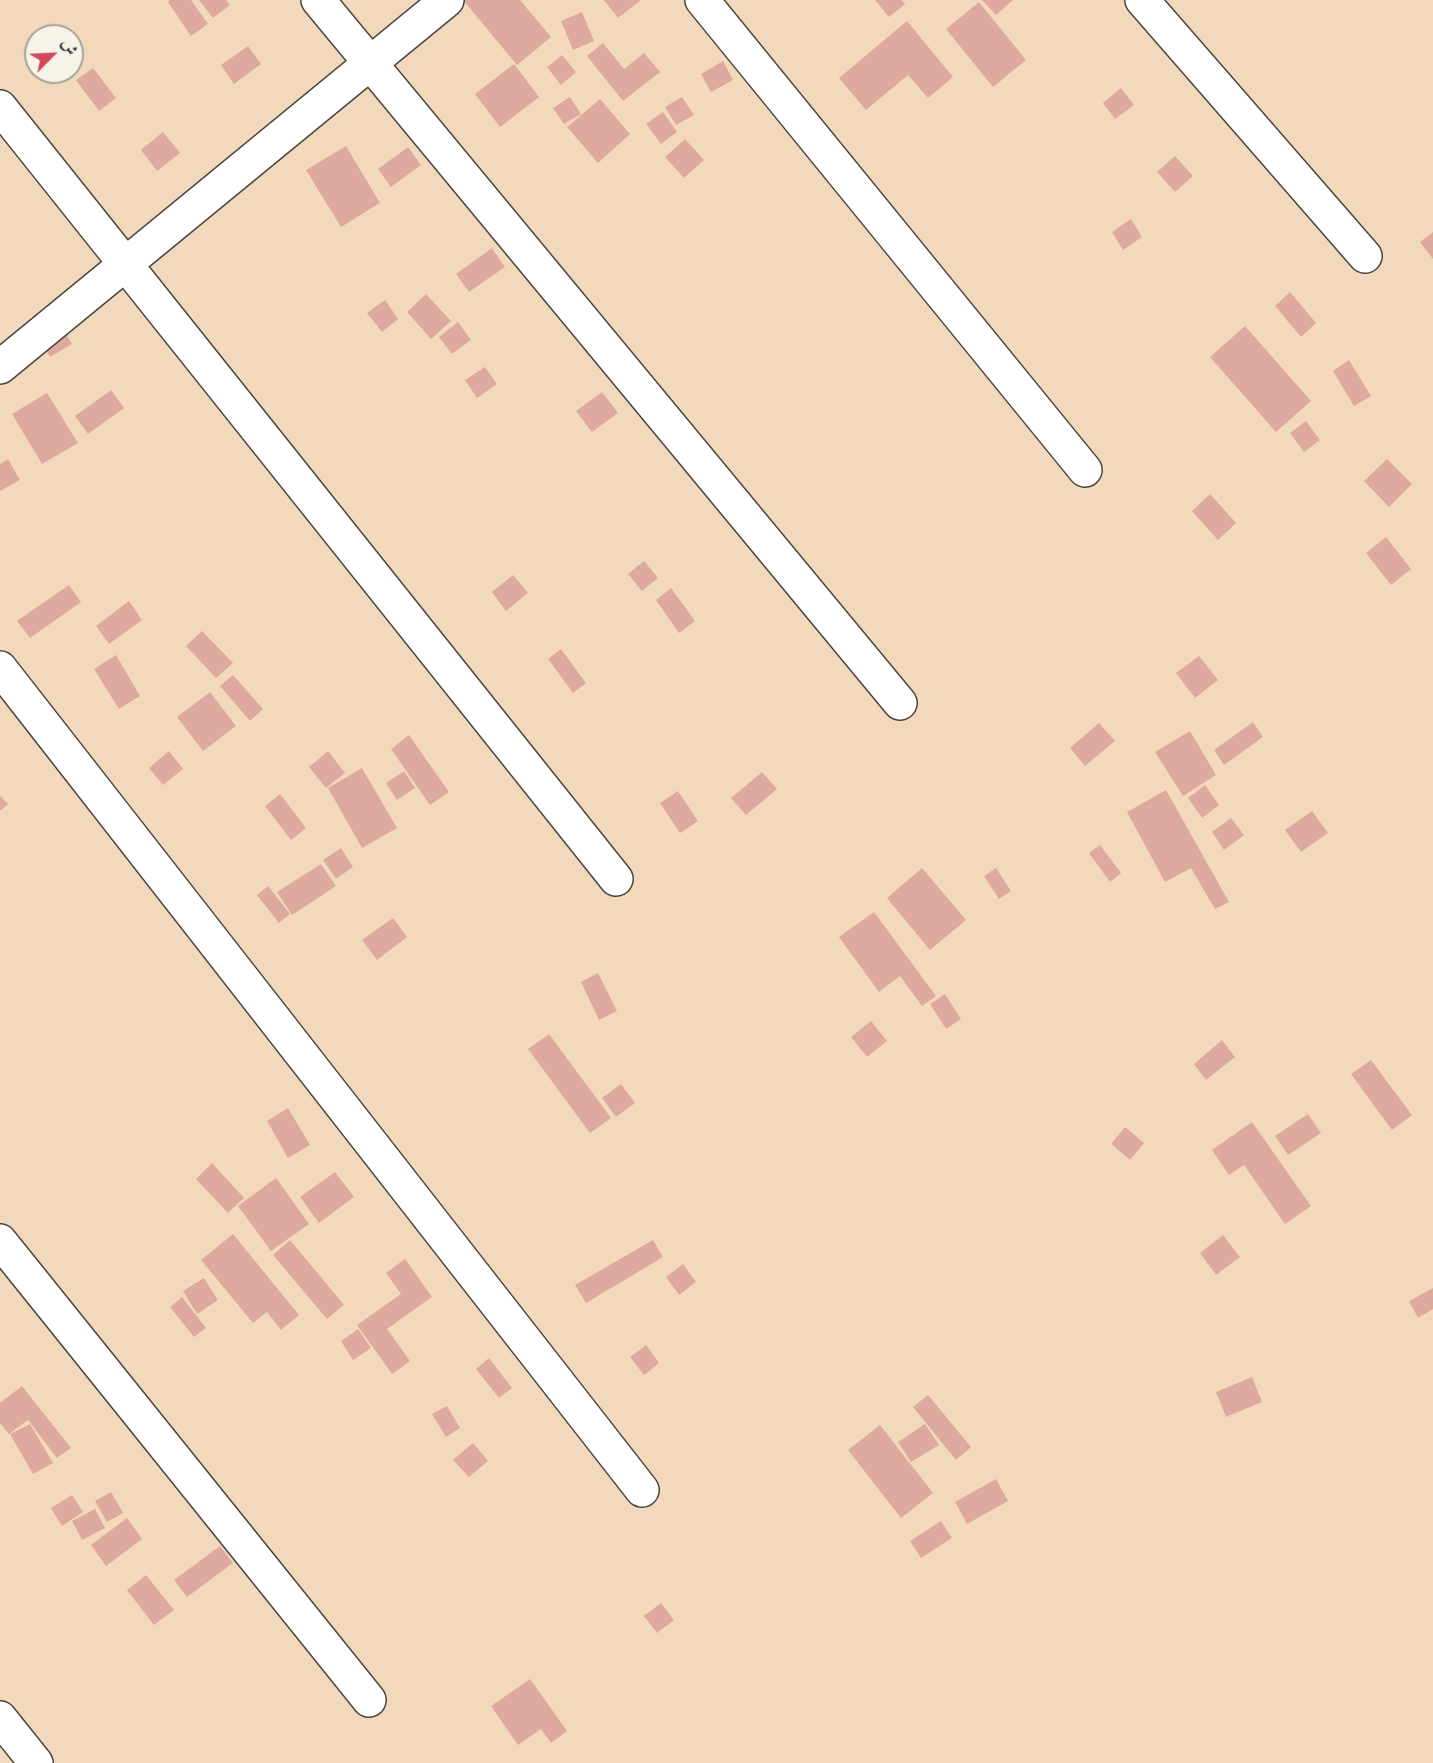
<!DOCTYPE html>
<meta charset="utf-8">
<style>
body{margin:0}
#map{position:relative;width:1433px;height:1763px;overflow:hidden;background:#f3d9bb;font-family:"Old Standard TT",Amiri,serif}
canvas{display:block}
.north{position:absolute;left:24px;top:24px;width:60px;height:60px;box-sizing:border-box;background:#f7f3e8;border:2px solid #a5a39c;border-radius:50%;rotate:66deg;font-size:16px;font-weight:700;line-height:24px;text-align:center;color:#2b2b2b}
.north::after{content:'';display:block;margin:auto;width:21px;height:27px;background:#d1495b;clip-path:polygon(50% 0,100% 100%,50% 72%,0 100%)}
</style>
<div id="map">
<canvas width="1433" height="1763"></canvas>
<div class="north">ش</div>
</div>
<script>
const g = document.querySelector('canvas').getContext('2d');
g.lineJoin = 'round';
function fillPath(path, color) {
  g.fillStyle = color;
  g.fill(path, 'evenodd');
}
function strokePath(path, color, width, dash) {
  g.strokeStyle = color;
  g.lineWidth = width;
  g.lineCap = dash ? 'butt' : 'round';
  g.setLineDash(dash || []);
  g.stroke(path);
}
const building = new Path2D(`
 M 170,0 L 191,0 L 208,24 L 191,36 L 168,2 Z
 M 199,0 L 226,0 L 230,5 L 213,18 Z
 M 463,0 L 520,0 L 551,37 L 517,65 Z
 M 604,0 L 641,0 L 618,18 Z
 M 875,0 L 902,0 L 905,4 L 889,17 Z
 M 982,0 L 1013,0 L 996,15 Z
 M 979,2 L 1026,60 L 993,87 L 946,29 Z
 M 582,12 L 594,41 L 573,50 L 561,21 Z
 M 907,21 L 953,77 L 928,98 L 908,75 L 866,110 L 839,78 Z
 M 603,43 L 624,69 L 644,53 L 660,72 L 623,101 L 587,56 Z
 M 248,46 L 261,64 L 234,84 L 221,65 Z
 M 562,55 L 576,72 L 561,85 L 547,67 Z
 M 723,61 L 733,80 L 711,92 L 701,74 Z
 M 514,64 L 539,97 L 500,127 L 475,94 Z
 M 93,68 L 116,98 L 99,111 L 76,80 Z
 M 1121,88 L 1134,105 L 1115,119 L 1103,103 Z
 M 570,97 L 581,114 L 564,124 L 553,108 Z
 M 682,97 L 694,115 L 676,125 L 665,107 Z
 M 600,99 L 630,134 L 598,163 L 567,127 Z
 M 663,112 L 677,132 L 661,144 L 646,124 Z
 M 163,132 L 180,153 L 157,171 L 141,150 Z
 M 685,139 L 704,160 L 684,178 L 665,157 Z
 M 346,146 L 380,203 L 341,227 L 306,170 Z
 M 408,147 L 421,165 L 391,187 L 378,169 Z
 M 1175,156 L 1193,176 L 1175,192 L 1157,172 Z
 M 1131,219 L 1142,237 L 1123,250 L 1112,232 Z
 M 1433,232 L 1433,259 L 1420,242 Z
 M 492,248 L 505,267 L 469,292 L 456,274 Z
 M 1290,292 L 1316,323 L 1301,337 L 1275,306 Z
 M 426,294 L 451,321 L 431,339 L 407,312 Z
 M 385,300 L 398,319 L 382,332 L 367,313 Z
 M 57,320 L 72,344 L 50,357 L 36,333 Z
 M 458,322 L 471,340 L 452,354 L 439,337 Z
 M 1245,326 L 1311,401 L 1276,432 L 1210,357 Z
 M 1349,360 L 1371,396 L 1354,406 L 1333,371 Z
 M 485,367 L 497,384 L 477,398 L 465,380 Z
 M 111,390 L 124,408 L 88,434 L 75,416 Z
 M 602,392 L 618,413 L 592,432 L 576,411 Z
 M 47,393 L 78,443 L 42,464 L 12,414 Z
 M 1306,421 L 1320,440 L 1304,452 L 1290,433 Z
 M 8,459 L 20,480 L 0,491 L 0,464 Z
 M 1387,459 L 1412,484 L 1389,507 L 1364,481 Z
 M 1210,494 L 1236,523 L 1218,540 L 1192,511 Z
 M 1386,537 L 1411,569 L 1391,585 L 1366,553 Z
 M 644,561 L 658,578 L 642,591 L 628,574 Z
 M 513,575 L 528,593 L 506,611 L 492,592 Z
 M 69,585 L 81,602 L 30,638 L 17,621 Z
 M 671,588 L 695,621 L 679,633 L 656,600 Z
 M 129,601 L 142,620 L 109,644 L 96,626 Z
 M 202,631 L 233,663 L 216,678 L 186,646 Z
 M 561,649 L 586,683 L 573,693 L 548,659 Z
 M 116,655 L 140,696 L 119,709 L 94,669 Z
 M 1199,656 L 1218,680 L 1195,698 L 1176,673 Z
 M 233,675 L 263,709 L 250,721 L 220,686 Z
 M 210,692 L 236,726 L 203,751 L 177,717 Z
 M 1253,722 L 1263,737 L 1224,765 L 1214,750 Z
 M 1099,723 L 1115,741 L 1085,766 L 1070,748 Z
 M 1190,731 L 1216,775 L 1183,796 L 1155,752 Z
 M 409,735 L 449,792 L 430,805 L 391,749 Z
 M 169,751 L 183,769 L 163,785 L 149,768 Z
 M 328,751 L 345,773 L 326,788 L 309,767 Z
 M 362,768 L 397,828 L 362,848 L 328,788 Z
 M 404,771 L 415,788 L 397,800 L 386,783 Z
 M 762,772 L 777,789 L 746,815 L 731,798 Z
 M 1205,785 L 1219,805 L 1202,818 L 1188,798 Z
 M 1166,790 L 1229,902 L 1215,909 L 1191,868 L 1165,882 L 1127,812 Z
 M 678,791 L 698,821 L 680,833 L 660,803 Z
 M 280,794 L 306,828 L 291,840 L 265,806 Z
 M 0,796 L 8,804 L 0,811 Z
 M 1312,811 L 1328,833 L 1301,852 L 1285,830 Z
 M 1231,818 L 1244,835 L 1224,850 L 1212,832 Z
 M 1100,845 L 1121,873 L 1110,882 L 1089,853 Z
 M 341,848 L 353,867 L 336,879 L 323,860 Z
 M 321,864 L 336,886 L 292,915 L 277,892 Z
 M 922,868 L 966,920 L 930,950 L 887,898 Z
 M 996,868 L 1011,891 L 999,899 L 984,876 Z
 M 268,886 L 290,914 L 279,923 L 257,895 Z
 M 874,912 L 936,996 L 922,1006 L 900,976 L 879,992 L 839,937 Z
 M 393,918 L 407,937 L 377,960 L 362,940 Z
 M 598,973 L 617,1011 L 599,1020 L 581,982 Z
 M 945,994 L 961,1019 L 946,1029 L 930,1004 Z
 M 871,1021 L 887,1041 L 867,1057 L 851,1037 Z
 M 549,1034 L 611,1118 L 590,1133 L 528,1049 Z
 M 1222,1040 L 1235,1057 L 1206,1080 L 1194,1064 Z
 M 1371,1060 L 1412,1115 L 1392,1130 L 1351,1074 Z
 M 621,1084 L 635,1103 L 616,1117 L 602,1098 Z
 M 288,1108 L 310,1145 L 288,1158 L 267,1121 Z
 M 1308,1114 L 1321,1133 L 1288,1155 L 1275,1136 Z
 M 1252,1122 L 1311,1206 L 1285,1224 L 1244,1165 L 1229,1175 L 1212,1150 Z
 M 1125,1127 L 1144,1143 L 1130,1160 L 1111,1144 Z
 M 212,1163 L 244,1198 L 228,1213 L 196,1179 Z
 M 335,1172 L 354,1197 L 319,1223 L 300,1197 Z
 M 276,1178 L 309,1224 L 271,1251 L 238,1206 Z
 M 233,1234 L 299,1315 L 281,1330 L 267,1312 L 253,1323 L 201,1260 Z
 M 1223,1235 L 1240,1257 L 1216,1275 L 1200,1253 Z
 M 290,1240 L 344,1305 L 327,1319 L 273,1255 Z
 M 653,1240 L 663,1257 L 586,1303 L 575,1285 Z
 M 405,1259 L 432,1297 L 387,1329 L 410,1361 L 392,1374 L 357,1325 L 401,1294 L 386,1273 Z
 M 683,1264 L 696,1282 L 679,1295 L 666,1277 Z
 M 204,1278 L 218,1300 L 197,1314 L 183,1291 Z
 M 1433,1288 L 1433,1309 L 1418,1318 L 1409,1301 Z
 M 182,1297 L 206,1328 L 194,1337 L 170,1307 Z
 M 358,1329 L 371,1348 L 353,1360 L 341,1341 Z
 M 646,1345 L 659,1363 L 644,1375 L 630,1357 Z
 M 489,1358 L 512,1388 L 499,1398 L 476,1369 Z
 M 1252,1377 L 1262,1402 L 1226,1417 L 1216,1392 Z
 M 22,1386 L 71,1448 L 57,1458 L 28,1420 L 9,1434 L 0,1423 L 0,1403 Z
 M 928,1395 L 971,1447 L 956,1460 L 913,1407 Z
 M 447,1406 L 460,1428 L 446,1437 L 432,1414 Z
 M 30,1424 L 53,1463 L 33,1474 L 10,1434 Z
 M 925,1424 L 939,1445 L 911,1462 L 898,1442 Z
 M 880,1425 L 933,1493 L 901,1518 L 848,1450 Z
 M 473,1443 L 488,1461 L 469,1477 L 453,1460 Z
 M 996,1479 L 1008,1501 L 967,1524 L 955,1502 Z
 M 111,1492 L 123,1513 L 107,1522 L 95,1501 Z
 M 72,1495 L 83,1512 L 62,1526 L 51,1508 Z
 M 95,1509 L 105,1528 L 82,1540 L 72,1521 Z
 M 127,1518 L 142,1539 L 106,1566 L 91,1545 Z
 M 941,1521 L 952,1538 L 921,1558 L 910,1541 Z
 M 220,1546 L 233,1563 L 187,1597 L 174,1580 Z
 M 146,1575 L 174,1610 L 154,1625 L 127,1590 Z
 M 661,1603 L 674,1620 L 657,1633 L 644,1616 Z
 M 530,1679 L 567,1731 L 551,1743 L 541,1729 L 518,1745 L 491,1706 Z`);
const minor = new Path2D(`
 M 318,0 L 900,703
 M 702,0 L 1085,470
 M 1142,0 L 1365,256
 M 0,107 L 616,879
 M 0,367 L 447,0
 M 0,668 L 642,1490
 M 0,1241 L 369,1700
 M 0,1718 L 36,1763`);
fillPath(building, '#deaaa0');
strokePath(minor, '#494541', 36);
strokePath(minor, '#fff', 33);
</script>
